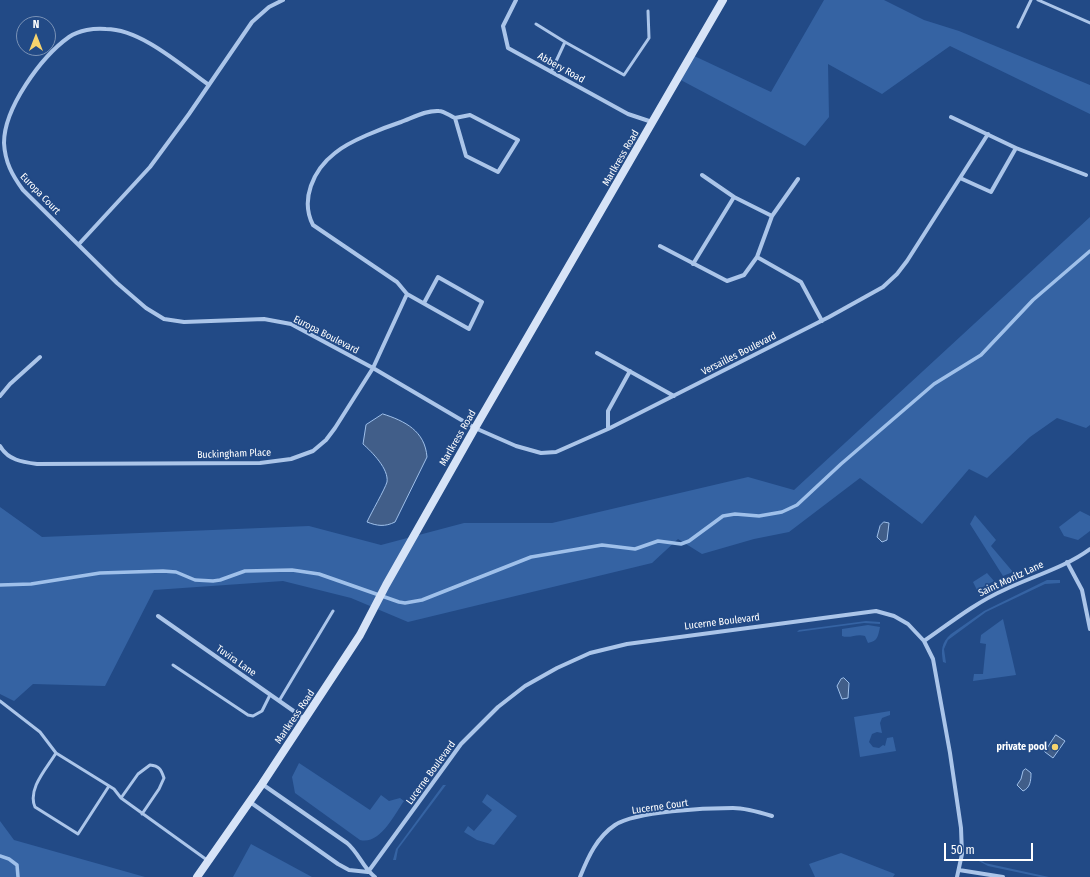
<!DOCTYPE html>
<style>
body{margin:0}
#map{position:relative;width:1090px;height:877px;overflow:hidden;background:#224a86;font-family:"Fira Sans Condensed",sans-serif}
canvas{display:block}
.north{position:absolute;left:16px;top:16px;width:40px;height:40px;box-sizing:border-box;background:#224a86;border:1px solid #7a92b6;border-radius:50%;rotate:0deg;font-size:11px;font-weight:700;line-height:16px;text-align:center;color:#fff}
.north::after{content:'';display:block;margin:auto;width:14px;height:18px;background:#f6d36d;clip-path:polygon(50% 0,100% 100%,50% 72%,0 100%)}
.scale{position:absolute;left:944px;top:843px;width:89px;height:18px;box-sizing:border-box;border:2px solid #fff;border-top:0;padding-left:5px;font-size:12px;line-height:14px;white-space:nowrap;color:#fff;-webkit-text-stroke:3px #224a86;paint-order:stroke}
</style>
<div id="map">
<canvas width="1090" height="877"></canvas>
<div class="north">N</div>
<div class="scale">50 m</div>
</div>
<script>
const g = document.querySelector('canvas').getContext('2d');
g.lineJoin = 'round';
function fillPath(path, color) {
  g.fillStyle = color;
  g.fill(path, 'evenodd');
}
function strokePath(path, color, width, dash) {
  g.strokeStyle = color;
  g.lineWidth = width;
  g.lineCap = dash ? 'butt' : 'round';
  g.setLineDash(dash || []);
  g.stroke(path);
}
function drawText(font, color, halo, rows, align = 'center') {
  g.font = font + ' "Fira Sans Condensed",sans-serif';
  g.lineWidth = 3.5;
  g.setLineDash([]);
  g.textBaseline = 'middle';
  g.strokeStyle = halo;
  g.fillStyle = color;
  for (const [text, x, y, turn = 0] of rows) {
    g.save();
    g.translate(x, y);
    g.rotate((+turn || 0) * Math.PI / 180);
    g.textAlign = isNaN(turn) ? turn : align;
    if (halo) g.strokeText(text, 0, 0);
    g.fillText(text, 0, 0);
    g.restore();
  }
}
const green = new Path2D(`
 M 824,0 L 884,0 L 924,20 L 959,31 L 1090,85 L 1090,114 L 950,46 L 882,94 L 828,64 L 829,117 L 805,146 L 677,78 L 690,54 L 771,92 Z
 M 1090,217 L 1090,425 L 1086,428 L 1057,418 L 1030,437 L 987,478 L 969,469 L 922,524 L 860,478 L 789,532 L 754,539 L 702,554 L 678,539 L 652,563 L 408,622 L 351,598 L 283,581 L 154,590 L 105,686 L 33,684 L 14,701 L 0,694 L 0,507 L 42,537 L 309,526 L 381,545 L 464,523 L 552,523 L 748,477 L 794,490 Z
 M 1080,511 L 1090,516 L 1090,531 L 1078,540 L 1064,536 L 1059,527 Z
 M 975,515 L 996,540 L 991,546 L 1013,572 L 1003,576 L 970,524 Z
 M 987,573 L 994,581 L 977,590 L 973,582 Z
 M 1047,580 L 1060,580 L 1060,583 L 1045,584 L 986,612 L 948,640 L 944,649 L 946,663 L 943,662 C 941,650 941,643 951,634 L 984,611 Z
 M 1003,619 L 1016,675 L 973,681 L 974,674 L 983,674 L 986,644 L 980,643 L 981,635 Z
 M 866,621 L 880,622 L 880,624 L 864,623 L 797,632 L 799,630 Z
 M 868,625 L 880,627 C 878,636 878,641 868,643 L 865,636 C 857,633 850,639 842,636 L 842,629 Z
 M 890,711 L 890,715 L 882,718 L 880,723 L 882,733 L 877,732 L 872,734 L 869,742 L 873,747 L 879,748 L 883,745 L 885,746 L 887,738 L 893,737 L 896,751 L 860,757 L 854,717 Z
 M 299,763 L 370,810 L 381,795 L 389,801 L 400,798 L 404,801 C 394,815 380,845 360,840 L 295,793 L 292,777 Z
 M 443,785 L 446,785 L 398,849 L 396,860 L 393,860 L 396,849 Z
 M 487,794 L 517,816 L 494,845 L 477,840 L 464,832 L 468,826 L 474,831 L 492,810 L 482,802 Z
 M 0,821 L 14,840 L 145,877 L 0,877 Z
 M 251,844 L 312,877 L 233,877 Z
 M 841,853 L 895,874 L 893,877 L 815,877 L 809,864 Z
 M 979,859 L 985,863 L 1049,877 L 1040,877 L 988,866 L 977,860 Z`);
const water = new Path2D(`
 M 383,414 C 405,421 425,431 427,457 L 395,522 C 385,527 377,526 367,522 C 371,513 385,489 387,482 C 389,469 372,452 363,444 L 366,425 Z
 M 884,522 L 889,523 L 887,540 L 882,542 L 877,537 L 880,526 Z
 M 844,678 L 849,683 L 848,698 L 842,699 L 837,686 L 841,679 Z
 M 1056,735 L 1065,741 L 1053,758 L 1045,752 Z
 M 1026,769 L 1031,773 C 1031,781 1030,788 1023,791 L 1017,785 L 1021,779 L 1023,771 Z`);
const stream = new Path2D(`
 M 0,585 L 31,584 L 100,573 L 163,571 L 176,572 L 195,580 L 213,581 L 220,580 L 245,571 L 292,570 L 319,574 L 399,602 L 405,603 L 422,600 L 531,557 L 602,545 L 635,549 L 658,541 L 681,544 L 689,541 L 723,516 L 735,514 L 759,516 L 782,512 L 797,505 L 841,464 L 934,384 L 981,355 L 1033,300 L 1090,251
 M 0,856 L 9,859 L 17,865 L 18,877`);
const lane = new Path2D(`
 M 1038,0 L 1090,23
 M 536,24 L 565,42
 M 1018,27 L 1031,0
 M 551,72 L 565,42 L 624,75 L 649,38 L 648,11
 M 173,665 L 248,715 L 253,716 L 262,711 L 270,695
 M 0,701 L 40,732 L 56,753 L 114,789 L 121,798 L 207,860
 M 279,701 L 333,611
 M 56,753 C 47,768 27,789 35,807 L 78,834 L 109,786
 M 121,798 L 138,774 L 150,765 C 159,766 161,769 164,778 L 159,789 L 142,814`);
const street = new Path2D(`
 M 516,0 L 503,26 L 508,48 L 628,114 L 652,122
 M 209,85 C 182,66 141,29 106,29 C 94,28 79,30 69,37 C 41,57 4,108 4,143 C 5,162 12,175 23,190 L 117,283 L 146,308 L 164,319 L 184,322 L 264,319 L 291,324 L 373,368 L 475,428 L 516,446 L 541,453 L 556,452 L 608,429 L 829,317 L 883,287 L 897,274 L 907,261 L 988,134
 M 951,117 L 1016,148 L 1086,175
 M 960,178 L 991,192 L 1016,148
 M 734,197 L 772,216 L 798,179
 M 79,244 L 150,167 L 189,114 L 252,22 L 269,7 L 283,0
 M 660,246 L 727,281 L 744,275 L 757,257 L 801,282 L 822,321
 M 757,257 L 772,216
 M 693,264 L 734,197 L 702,175
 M 407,294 L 469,329 L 482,302 L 438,277 L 424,303
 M 597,353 L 674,396
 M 0,396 L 10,384 L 40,357
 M 608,429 L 608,411 L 630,371
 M 0,446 C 8,460 22,462 37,464 L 260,463 L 291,459 L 313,451 L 326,440 L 335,428 L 373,368 L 407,294 L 397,282 L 313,225 C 300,200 313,170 335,153 C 349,141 383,128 401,122 C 412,118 426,110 439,111 C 444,111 450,116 455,118 L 470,115 L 518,140 L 498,172 L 466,156 L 455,118
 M 1067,562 L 1082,590 L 1090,629
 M 158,616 L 305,719
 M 924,641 C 950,623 975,603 1004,590 C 1033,576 1064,568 1090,549
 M 262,784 L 347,843 C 359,853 363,868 375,877
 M 250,802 L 338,864 L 349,870 L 368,872
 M 959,870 L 1003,877
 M 368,872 L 461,744 L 498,707 L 525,686 L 557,668 L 590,653 L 627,644 L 876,611 L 894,616 L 908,624 L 924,641 L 933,659 L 950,753 L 961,828 L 962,854 L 957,877
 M 580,877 C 588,857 597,837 615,825 C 636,811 707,808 733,808 C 746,808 759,812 772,816`);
const secondary = new Path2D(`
 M 197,877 L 262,784 L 360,635 L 386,585 L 475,428 L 723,0`);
const markers = [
 [1055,747,4,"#f6d36d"]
];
const streetNames = [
 ["Abbery Road",561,68,29],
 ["Marlkress Road",621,158,-60],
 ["Europa Court",40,194,46],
 ["Europa Boulevard",326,335,27],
 ["Versailles Boulevard",739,354,-27],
 ["Marlkress Road",458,438,-60],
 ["Buckingham Place",234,454,-2],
 ["Saint Moritz Lane",1011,579,-25],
 ["Lucerne Boulevard",722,622,-7],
 ["Tuvira Lane",236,661,35],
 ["Marlkress Road",295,717,-56],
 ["Lucerne Boulevard",431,773,-54],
 ["Lucerne Court",660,807,-8]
];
const poiNames = [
 ["private pool",1047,747]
];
fillPath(green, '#3563a3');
fillPath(water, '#415e89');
strokePath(water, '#9fc0ea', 1);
strokePath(stream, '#9fc0ea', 3.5);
strokePath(lane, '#abc5e9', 3);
strokePath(street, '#abc5e9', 4);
strokePath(secondary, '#d6e3f7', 8);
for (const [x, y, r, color] of markers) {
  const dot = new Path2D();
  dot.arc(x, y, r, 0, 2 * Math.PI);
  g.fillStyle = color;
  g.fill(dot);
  strokePath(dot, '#224a86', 1.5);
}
drawText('10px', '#fff', '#224a86', streetNames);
drawText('bold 10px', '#fff', '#224a86', poiNames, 'right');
</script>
